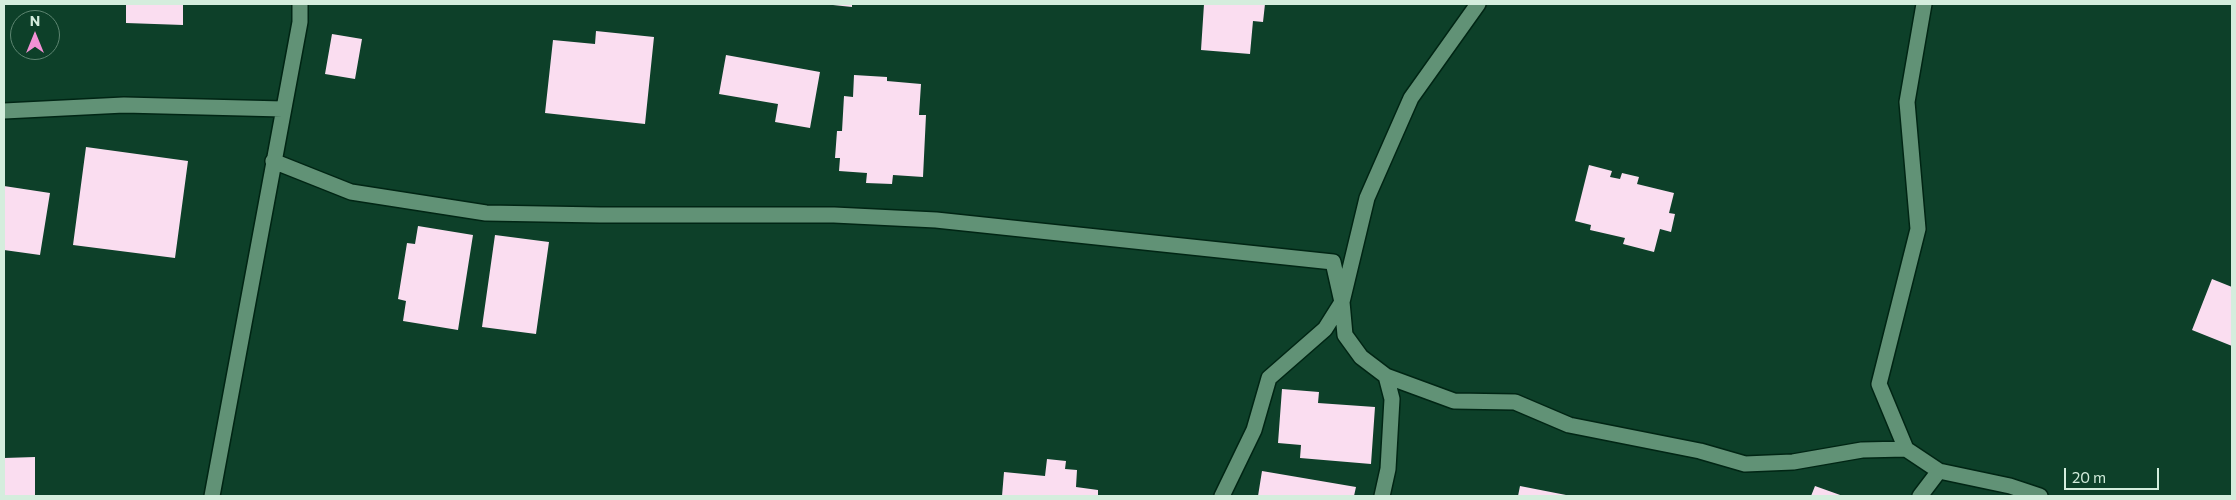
<!DOCTYPE html>
<style>
body{margin:0}
#map{position:relative;width:2236px;height:500px;overflow:hidden;background:#0d4029;font-family:Commissioner,sans-serif}
canvas{display:block}
.frame{position:absolute;inset:0;border:5px solid #d4eddd;pointer-events:none}
.north{position:absolute;left:10px;top:10px;width:50px;height:50px;box-sizing:border-box;background:#0d4029;border:1px solid #5d8571;border-radius:50%;rotate:0deg;font-size:14px;font-weight:700;line-height:20px;text-align:center;color:#d4eddd}
.north::after{content:'';display:block;margin:auto;width:18px;height:22px;background:#f391d6;clip-path:polygon(50% 0,100% 100%,50% 72%,0 100%)}
.scale{position:absolute;left:2064px;top:468px;width:95px;height:22px;box-sizing:border-box;border:2px solid #d4eddd;border-top:0;padding-left:6px;font-size:15px;line-height:18px;white-space:nowrap;color:#d4eddd;-webkit-text-stroke:4px #0d4029;paint-order:stroke}
</style>
<div id="map">
<canvas width="2236" height="500"></canvas>
<div class="frame"></div>
<div class="north">N</div>
<div class="scale">20 m</div>
</div>
<script>
const g = document.querySelector('canvas').getContext('2d');
g.lineJoin = 'round';
function fillPath(path, color) {
  g.fillStyle = color;
  g.fill(path, 'evenodd');
}
function strokePath(path, color, width, dash) {
  g.strokeStyle = color;
  g.lineWidth = width;
  g.lineCap = dash ? 'butt' : 'round';
  g.setLineDash(dash || []);
  g.stroke(path);
}
const building = new Path2D(`
 M 126,4 L 183,4 L 183,25 L 126,23 Z
 M 833,4 L 852,4 L 852,7 L 833,5 Z
 M 1204,4 L 1265,4 L 1263,22 L 1253,21 L 1250,54 L 1201,50 Z
 M 596,31 L 654,37 L 645,124 L 545,113 L 553,40 L 595,44 Z
 M 332,34 L 362,39 L 355,79 L 325,74 Z
 M 726,55 L 820,72 L 810,128 L 775,122 L 778,104 L 719,94 Z
 M 854,75 L 887,77 L 887,81 L 921,84 L 919,115 L 926,115 L 923,177 L 893,175 L 892,184 L 866,183 L 867,173 L 839,171 L 840,158 L 835,158 L 837,131 L 842,131 L 844,96 L 853,97 Z
 M 86,147 L 188,161 L 175,258 L 73,245 Z
 M 1589,165 L 1612,171 L 1610,177 L 1620,179 L 1622,173 L 1639,177 L 1637,184 L 1674,193 L 1669,213 L 1675,214 L 1671,232 L 1660,229 L 1654,252 L 1623,244 L 1625,238 L 1590,230 L 1591,225 L 1575,221 Z
 M 4,186 L 50,193 L 40,255 L 4,250 Z
 M 418,226 L 473,235 L 458,330 L 403,321 L 406,301 L 398,299 L 407,243 L 415,244 Z
 M 495,235 L 549,242 L 536,334 L 482,327 Z
 M 2212,279 L 2232,287 L 2232,346 L 2192,330 Z
 M 1282,389 L 1319,392 L 1318,403 L 1375,407 L 1371,464 L 1300,458 L 1301,445 L 1278,443 Z
 M 35,457 L 35,496 L 4,496 L 4,458 Z
 M 1047,459 L 1066,461 L 1065,469 L 1077,470 L 1076,487 L 1098,490 L 1098,496 L 1002,496 L 1004,472 L 1045,476 Z
 M 1262,471 L 1356,487 L 1354,496 L 1258,496 Z
 M 1520,486 L 1566,495 L 1565,496 L 1518,496 Z
 M 1815,486 L 1843,496 L 1811,496 Z`);
const minor = new Path2D(`
 M 4,111 L 124,105 L 283,109
 M 273,161 L 351,192 L 486,213 L 600,215 L 834,215 L 936,220 L 1333,262 L 1342,302 L 1325,329 L 1269,378 L 1254,430 L 1222,496
 M 1386,376 L 1454,401 L 1515,402 L 1569,425 L 1700,451 L 1745,464 L 1793,462 L 1862,450 L 1906,449 L 1939,471 L 2010,486 L 2040,496
 M 1906,449 L 1879,384 L 1918,229 L 1907,102 L 1924,4
 M 212,496 L 300,22 L 300,4
 M 1382,496 L 1388,469 L 1392,399 L 1386,376 L 1361,357 L 1345,335 L 1342,302 L 1367,198 L 1411,98 L 1478,4
 M 1920,496 L 1939,471`);
fillPath(building, '#faddf0');
strokePath(minor, '#002514', 18);
strokePath(minor, '#619276', 15);
</script>
